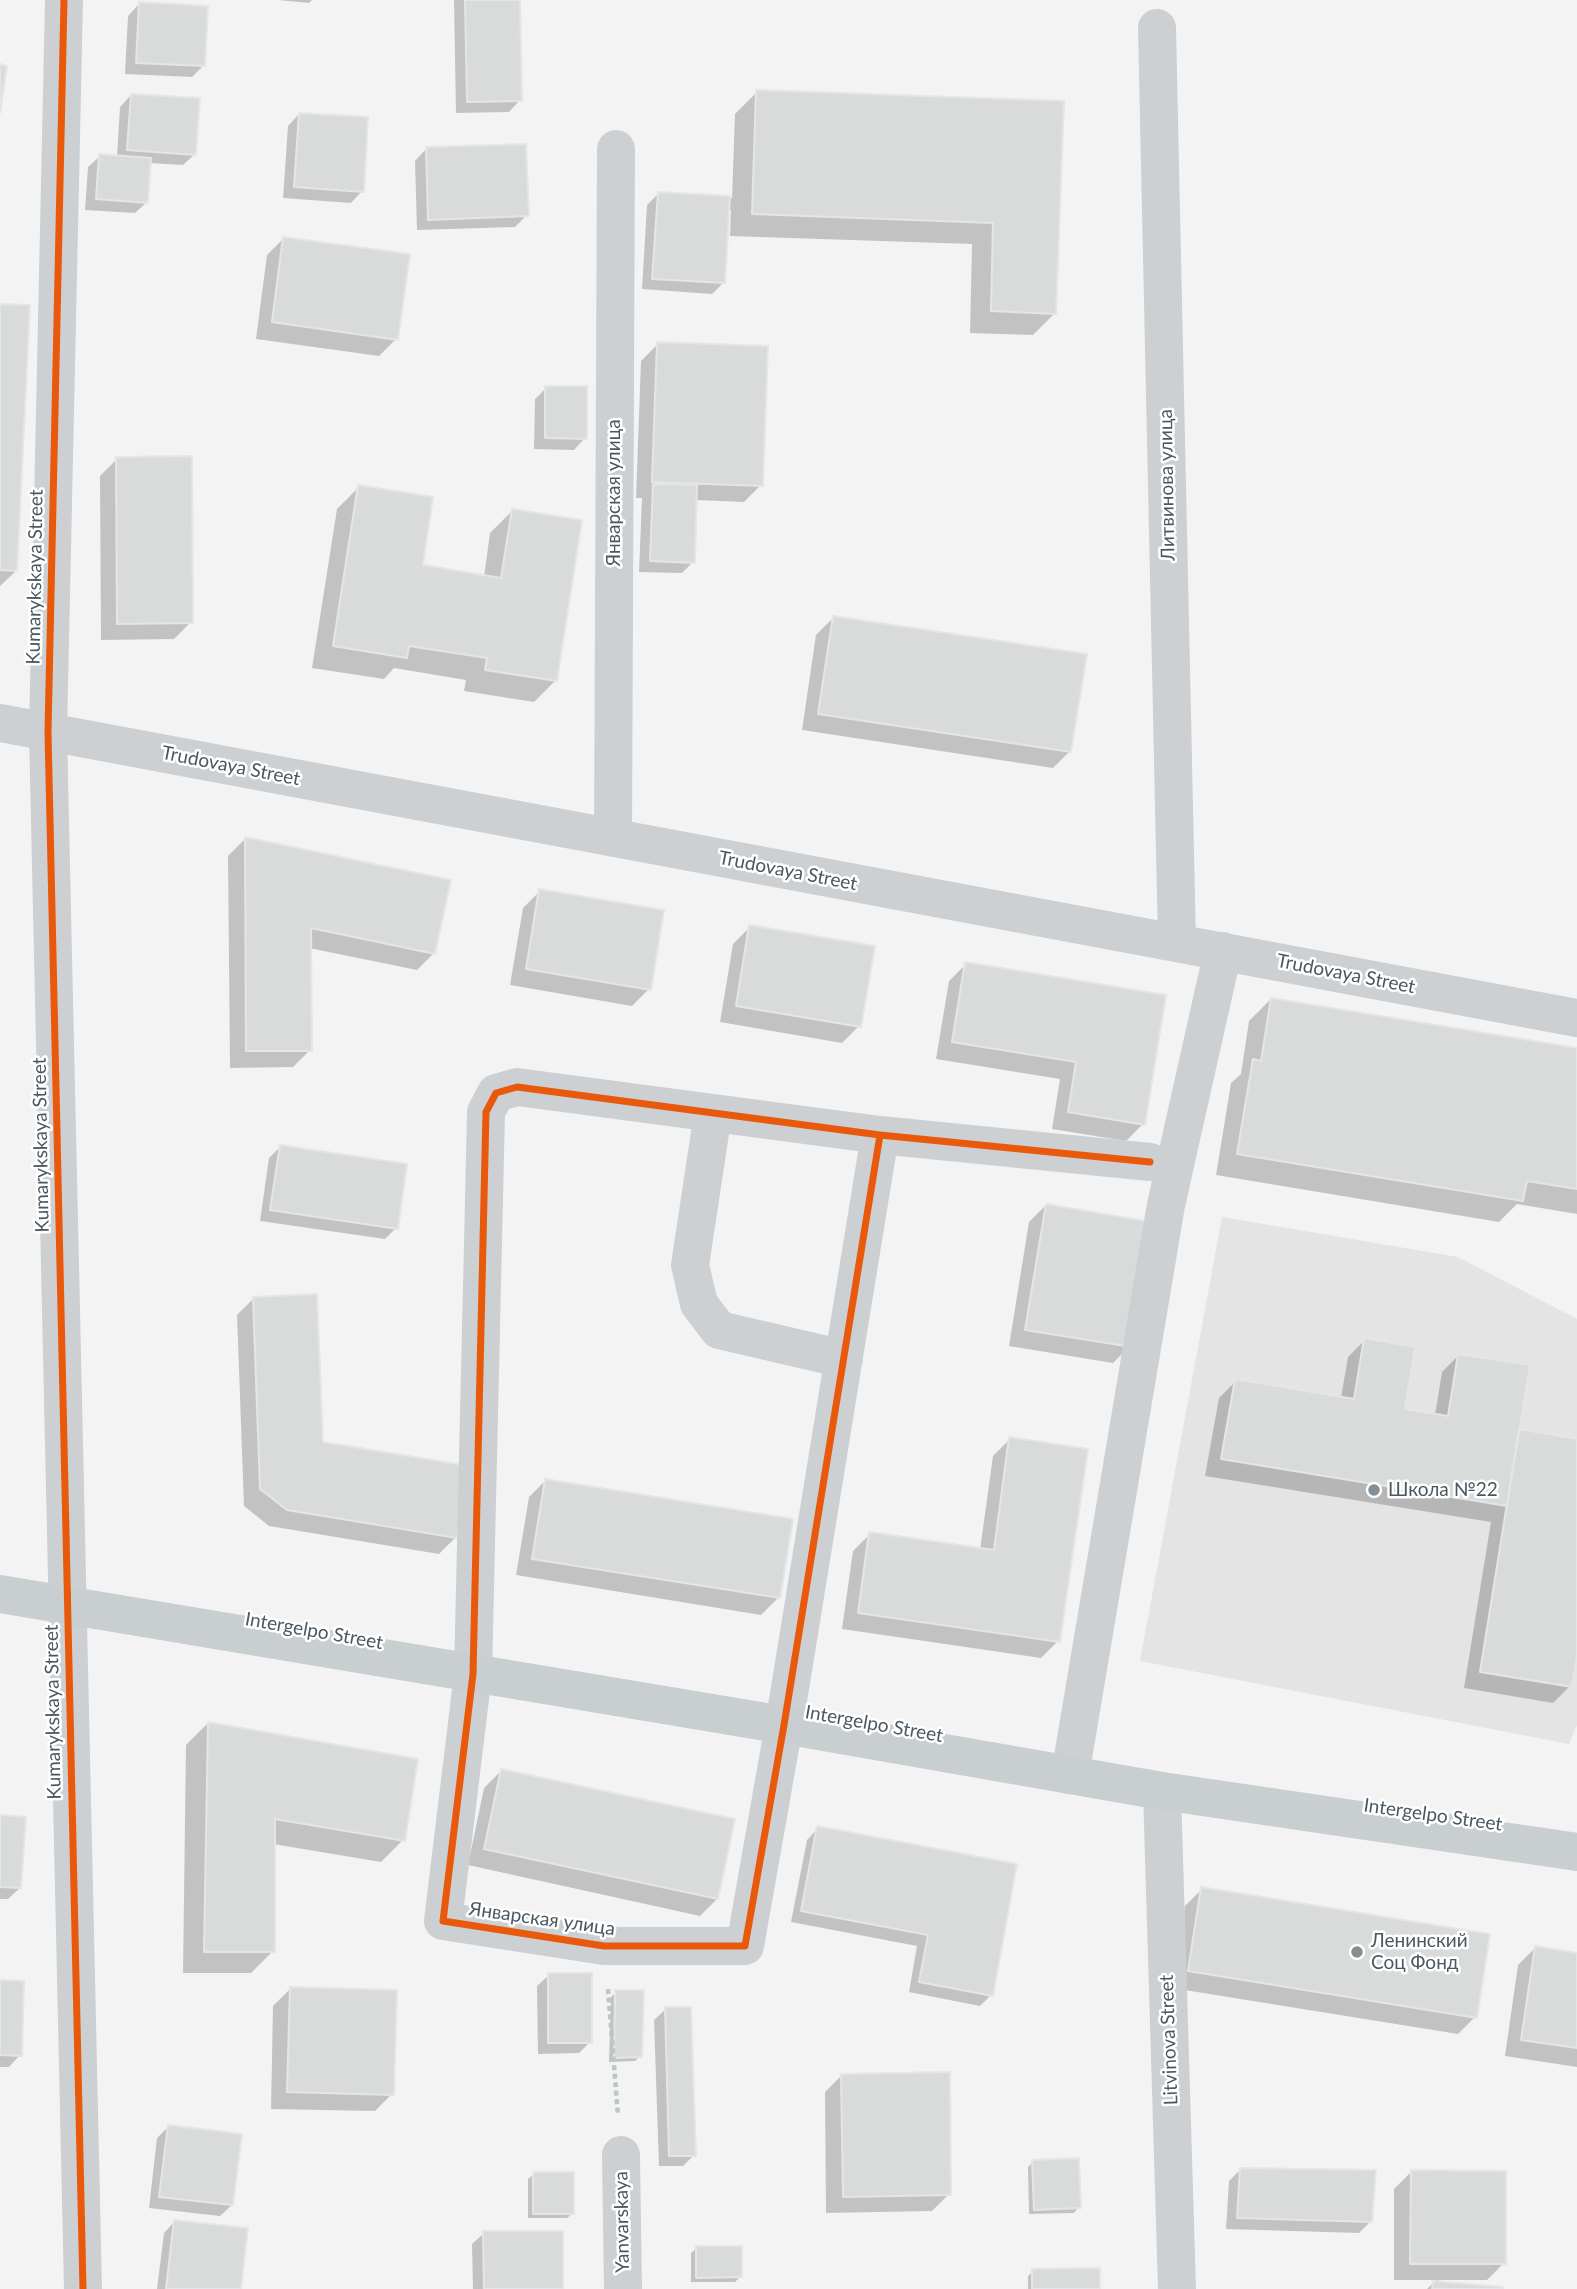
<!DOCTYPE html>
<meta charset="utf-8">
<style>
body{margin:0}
canvas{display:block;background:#f3f3f3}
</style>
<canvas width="1577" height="2289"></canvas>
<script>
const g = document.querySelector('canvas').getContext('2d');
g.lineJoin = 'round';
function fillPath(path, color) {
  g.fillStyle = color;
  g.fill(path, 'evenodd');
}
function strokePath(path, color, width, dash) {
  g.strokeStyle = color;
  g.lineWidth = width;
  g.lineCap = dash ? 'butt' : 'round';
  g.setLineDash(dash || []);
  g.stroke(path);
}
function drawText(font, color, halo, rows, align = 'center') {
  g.font = font + ' Lato,sans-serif';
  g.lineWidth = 5;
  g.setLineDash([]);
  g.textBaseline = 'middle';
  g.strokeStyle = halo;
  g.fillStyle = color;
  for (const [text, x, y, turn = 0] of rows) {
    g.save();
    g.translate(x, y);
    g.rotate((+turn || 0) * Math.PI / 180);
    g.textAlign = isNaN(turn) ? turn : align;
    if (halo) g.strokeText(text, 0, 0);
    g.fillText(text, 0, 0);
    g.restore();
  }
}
const education = new Path2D(`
 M 1222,1217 L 1458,1257 L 1577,1319 L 1577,1725 L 1569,1744 L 1140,1661 Z`);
const shadow = new Path2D(`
 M 278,0 L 312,0 L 309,3 Z
 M 454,0 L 518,0 L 520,100 L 509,112 L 456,113 Z
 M 139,4 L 203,66 L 192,77 L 125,74 L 128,16 Z
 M 757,92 L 1062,102 L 1055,313 L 1033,335 L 970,333 L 972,244 L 730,236 L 731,210 L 728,209 L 723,283 L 712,294 L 642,289 L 647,205 L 658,194 L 732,198 L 735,114 Z
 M 131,95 L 195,154 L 183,165 L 149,163 L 147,202 L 135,213 L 85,210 L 88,167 L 100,156 L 117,157 L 120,107 Z
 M 299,114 L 362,191 L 351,203 L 283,198 L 288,126 Z
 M 426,149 L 527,215 L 515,227 L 417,230 L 415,161 Z
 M 284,238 L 396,339 L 379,356 L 256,339 L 267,255 Z
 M 0,305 L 16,571 L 0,586 Z
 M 658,344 L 761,485 L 744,502 L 695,500 L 693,562 L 682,573 L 639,572 L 642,498 L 636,498 L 641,361 Z
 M 546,388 L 585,438 L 574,450 L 534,449 L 535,399 Z
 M 117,459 L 191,622 L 174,639 L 101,640 L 100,476 Z
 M 359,487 L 421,567 L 484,577 L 490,533 L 512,511 L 556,680 L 534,702 L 464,691 L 466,680 L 394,668 L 384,679 L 312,668 L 337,509 Z
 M 833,618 L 1070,751 L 1053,768 L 802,730 L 816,635 Z
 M 245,839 L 434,953 L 417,970 L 309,948 L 310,1050 L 293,1067 L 230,1068 L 228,856 Z
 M 540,891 L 649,989 L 632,1006 L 510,985 L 523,908 Z
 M 750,927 L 859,1026 L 842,1043 L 720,1022 L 733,944 Z
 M 966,964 L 1164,996 L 1143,1124 L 1126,1141 L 1052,1129 L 1060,1079 L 936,1059 L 949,981 Z
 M 1271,999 L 1577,1049 L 1577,1214 L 1517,1204 L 1499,1222 L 1216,1175 L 1231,1083 L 1241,1074 L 1249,1021 Z
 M 280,1147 L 396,1228 L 385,1239 L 260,1221 L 269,1158 Z
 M 1046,1205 L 1130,1346 L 1113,1363 L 1009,1346 L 1029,1222 Z
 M 254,1298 L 321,1443 L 456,1537 L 439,1554 L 269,1526 L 244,1506 L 237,1315 Z
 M 1365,1340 L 1403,1410 L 1435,1415 L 1442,1372 L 1459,1355 L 1517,1431 L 1577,1441 L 1577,1645 L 1570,1686 L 1553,1703 L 1464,1688 L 1491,1522 L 1205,1476 L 1219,1398 L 1236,1381 L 1341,1398 L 1348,1357 Z
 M 1010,1439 L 1058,1641 L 1041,1658 L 842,1629 L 853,1551 L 870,1534 L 980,1550 L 993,1456 Z
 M 546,1480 L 778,1598 L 761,1615 L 516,1575 L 529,1497 Z
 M 208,1723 L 403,1840 L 381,1862 L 273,1844 L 273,1951 L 251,1973 L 183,1973 L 186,1745 Z
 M 501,1771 L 717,1899 L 700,1916 L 468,1865 L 484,1788 Z
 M 0,1817 L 20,1888 L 8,1899 L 0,1899 Z
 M 818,1828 L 991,1995 L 980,2006 L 909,1992 L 917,1946 L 791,1922 L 807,1840 Z
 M 1202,1889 L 1475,2017 L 1458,2034 L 1172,1988 L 1185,1906 Z
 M 1535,1948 L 1577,1954 L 1577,2067 L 1505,2056 L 1518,1965 Z
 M 549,1975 L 590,2042 L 579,2053 L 538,2054 L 537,1986 Z
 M 0,1982 L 20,2055 L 9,2067 L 0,2067 Z
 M 290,1989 L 392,2094 L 375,2111 L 271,2109 L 273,2006 Z
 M 616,1992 L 641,2056 L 635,2061 L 609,2062 L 611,1997 Z
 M 666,2009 L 694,2155 L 683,2166 L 659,2166 L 654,2020 Z
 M 842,2075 L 949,2194 L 932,2211 L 826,2213 L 825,2092 Z
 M 168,2127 L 232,2205 L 220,2216 L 149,2208 L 157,2138 Z
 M 1033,2162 L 1079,2207 L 1074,2213 L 1029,2214 L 1028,2167 Z
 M 1241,2169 L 1371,2221 L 1359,2233 L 1226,2229 L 1229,2181 Z
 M 1411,2172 L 1504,2263 L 1487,2280 L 1439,2280 L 1439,2283 L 1501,2289 L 1427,2289 L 1436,2280 L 1394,2280 L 1394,2189 Z
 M 534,2174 L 573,2213 L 567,2218 L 528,2218 L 528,2179 Z
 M 175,2221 L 239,2289 L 157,2289 L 164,2233 Z
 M 484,2233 L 562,2289 L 473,2289 L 472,2244 Z
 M 697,2248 L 740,2277 L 735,2282 L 691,2282 L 691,2253 Z
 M 1033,2271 L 1099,2289 L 1028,2289 L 1028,2276 Z`);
const building = new Path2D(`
 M 465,0 L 520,0 L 522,101 L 467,102 Z
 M 139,2 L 208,6 L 205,66 L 136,63 Z
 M 0,64 L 7,66 L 0,113 Z
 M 756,90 L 1064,101 L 1056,314 L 991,311 L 993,223 L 752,214 Z
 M 131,94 L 200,98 L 196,155 L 127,150 Z
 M 299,113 L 368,117 L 364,192 L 294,187 Z
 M 526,144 L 529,216 L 428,220 L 426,147 Z
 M 99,154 L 151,158 L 148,203 L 96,199 Z
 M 658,192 L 730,196 L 725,283 L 652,279 Z
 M 283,237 L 410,254 L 398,340 L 272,322 Z
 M 0,304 L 30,305 L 17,571 L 0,570 Z
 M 657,342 L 768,346 L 763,486 L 652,482 Z
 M 545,386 L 587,386 L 587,439 L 545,438 Z
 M 192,456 L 193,623 L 117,624 L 116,457 Z
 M 653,484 L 697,485 L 695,563 L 650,561 Z
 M 358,485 L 433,497 L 423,565 L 501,578 L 512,509 L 582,520 L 557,681 L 485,670 L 487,658 L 409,646 L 407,658 L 333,646 Z
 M 833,616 L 1087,654 L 1071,752 L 818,714 Z
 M 245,837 L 451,880 L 435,954 L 311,928 L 312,1051 L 246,1051 Z
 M 539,889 L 664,910 L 651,990 L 526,969 Z
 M 749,925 L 875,946 L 861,1027 L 736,1006 Z
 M 965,962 L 1166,995 L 1145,1125 L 1068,1112 L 1076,1062 L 952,1042 Z
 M 1271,998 L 1577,1048 L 1577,1189 L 1527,1181 L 1523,1201 L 1237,1154 L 1253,1059 L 1261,1061 Z
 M 280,1145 L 407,1164 L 398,1229 L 270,1210 Z
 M 1046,1204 L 1152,1222 L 1132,1347 L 1025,1330 Z
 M 317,1294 L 323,1442 L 469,1466 L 457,1538 L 287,1510 L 260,1489 L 253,1297 Z
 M 1364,1338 L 1415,1347 L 1405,1409 L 1448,1416 L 1458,1354 L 1530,1365 L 1507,1506 L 1221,1459 L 1235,1379 L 1354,1399 Z
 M 1519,1429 L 1577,1439 L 1577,1656 L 1572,1687 L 1480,1672 Z
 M 1009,1437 L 1088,1449 L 1060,1642 L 858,1613 L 869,1532 L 994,1550 Z
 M 545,1479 L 793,1519 L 780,1598 L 532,1559 Z
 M 208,1722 L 418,1759 L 405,1841 L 275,1819 L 275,1952 L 204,1952 Z
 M 501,1769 L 735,1819 L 718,1899 L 484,1849 Z
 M 0,1815 L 26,1817 L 21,1888 L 0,1887 Z
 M 817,1826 L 1017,1864 L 993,1996 L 919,1982 L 928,1935 L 801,1911 Z
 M 1201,1887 L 1490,1934 L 1477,2018 L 1188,1971 Z
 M 1535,1946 L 1577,1953 L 1577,2048 L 1521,2040 Z
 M 548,1973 L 592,1973 L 592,2043 L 548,2043 Z
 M 0,1980 L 24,1981 L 22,2056 L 0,2055 Z
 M 290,1987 L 397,1990 L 394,2095 L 287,2092 Z
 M 615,1990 L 644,1990 L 642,2057 L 614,2058 Z
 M 665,2007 L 691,2007 L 696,2156 L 669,2156 Z
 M 950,2072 L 951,2195 L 843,2197 L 841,2074 Z
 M 168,2125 L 242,2134 L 233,2205 L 159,2197 Z
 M 1079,2158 L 1081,2208 L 1034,2210 L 1032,2160 Z
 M 1240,2168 L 1376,2170 L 1372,2222 L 1237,2218 Z
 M 1411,2170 L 1506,2171 L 1506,2264 L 1410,2264 Z
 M 533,2172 L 574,2172 L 574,2214 L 533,2214 Z
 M 174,2220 L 248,2228 L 241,2289 L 166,2289 Z
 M 483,2231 L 563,2231 L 563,2289 L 484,2289 Z
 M 696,2246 L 742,2246 L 742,2277 L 696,2278 Z
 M 1100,2268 L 1100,2289 L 1032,2289 L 1032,2269 Z
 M 1433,2281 L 1503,2287 L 1503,2289 L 1432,2289 Z`);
const path = new Path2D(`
 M 608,1989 L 618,2116`);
const minor = new Path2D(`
 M 64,0 L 48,732 L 83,2289
 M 1157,28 L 1177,943
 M 0,723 L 1577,1018
 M 613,838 L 616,149
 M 713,1113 L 690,1265 L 699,1304 L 719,1330 L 844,1359
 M 880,1135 L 784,1725 L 745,1946 L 604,1946 L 443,1921 L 473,1674 L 486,1112 L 496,1093 L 517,1087 L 880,1135 L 1150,1162
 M 1070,1775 L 1166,1205 L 1223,951
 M 1162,1791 L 1177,2289
 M 621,2155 L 623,2289`);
const major = new Path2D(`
 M 0,1594 L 784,1725 L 1162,1791 L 1577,1852`);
const cycleway = new Path2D(`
 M 64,0 L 48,732 L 83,2289
 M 880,1135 L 784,1725 L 745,1946 L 604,1946 L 443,1921 L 473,1674 L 486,1112 L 496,1093 L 517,1087 L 880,1135 L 1150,1162`);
const markers = [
 [1374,1490,7,"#848e94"],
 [1357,1952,7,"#848e94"]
];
const streetNames = [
 ["Литвинова улица",1167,485,-91],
 ["Январская улица",614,493,-90],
 ["Kumarykskaya Street",35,577,-89],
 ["Trudovaya Street",231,766,11],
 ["Trudovaya Street",788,871,11],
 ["Trudovaya Street",1346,974,11],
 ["Kumarykskaya Street",41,1145,-91],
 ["Intergelpo Street",314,1631,10],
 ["Kumarykskaya Street",53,1712,-91],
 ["Intergelpo Street",874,1724,10],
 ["Intergelpo Street",1433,1815,8],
 ["Январская улица",542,1919,8],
 ["Litvinova Street",1169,2040,-92],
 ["Yanvarskaya",622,2222,-91]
];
const poiNames = [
 ["Школа №22",1388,1490],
 ["Ленинский",1371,1941],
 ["Соц Фонд",1371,1963]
];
fillPath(education, '#e5e4e5');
fillPath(shadow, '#0003');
fillPath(building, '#d9dbdb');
strokePath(building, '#e4e5e6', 2);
strokePath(path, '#bbc7c2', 4.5, [5, 3.5]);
strokePath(minor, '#cdd0d2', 38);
strokePath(major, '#c9ced0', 38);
strokePath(cycleway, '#e8590c', 7);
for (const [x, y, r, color] of markers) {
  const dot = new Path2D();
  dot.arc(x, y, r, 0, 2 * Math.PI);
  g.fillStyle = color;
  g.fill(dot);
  strokePath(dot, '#fff', 2.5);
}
drawText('19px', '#495861', '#fff', streetNames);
drawText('19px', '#495861', '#fff', poiNames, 'left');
</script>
